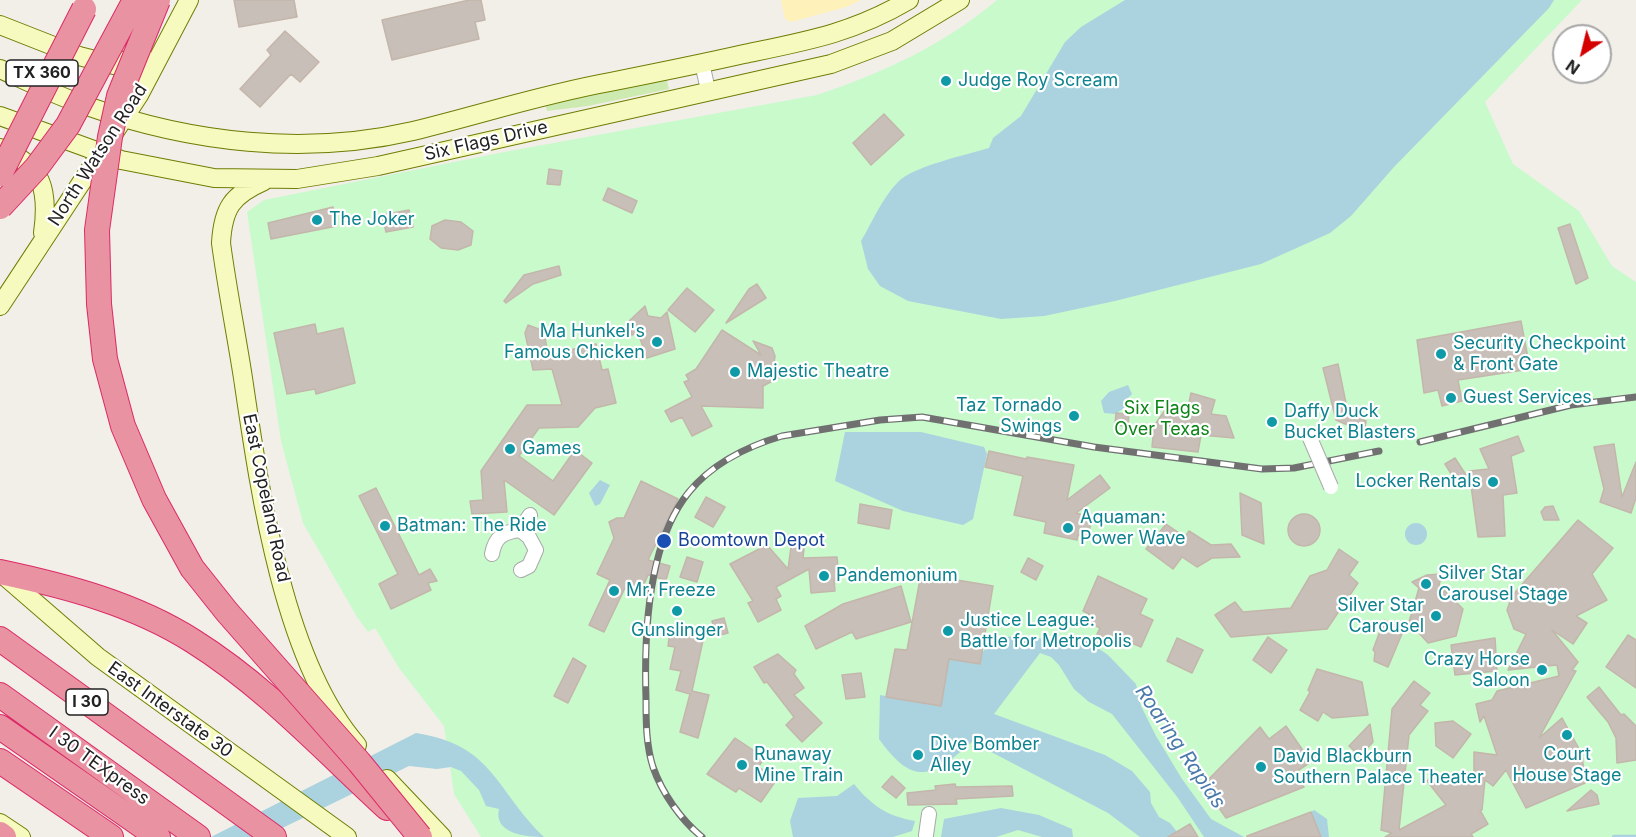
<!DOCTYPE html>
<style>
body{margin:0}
#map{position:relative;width:1636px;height:837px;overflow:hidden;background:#f2efe9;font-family:Inter,sans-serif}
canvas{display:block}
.north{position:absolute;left:1552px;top:24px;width:60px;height:60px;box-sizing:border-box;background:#fff;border:2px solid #a7a7a7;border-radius:50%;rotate:215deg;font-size:16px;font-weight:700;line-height:24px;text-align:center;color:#222}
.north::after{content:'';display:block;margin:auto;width:21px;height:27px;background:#d40000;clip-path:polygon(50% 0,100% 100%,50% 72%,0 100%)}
</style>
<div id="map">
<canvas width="1636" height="837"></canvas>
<div class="north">N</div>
</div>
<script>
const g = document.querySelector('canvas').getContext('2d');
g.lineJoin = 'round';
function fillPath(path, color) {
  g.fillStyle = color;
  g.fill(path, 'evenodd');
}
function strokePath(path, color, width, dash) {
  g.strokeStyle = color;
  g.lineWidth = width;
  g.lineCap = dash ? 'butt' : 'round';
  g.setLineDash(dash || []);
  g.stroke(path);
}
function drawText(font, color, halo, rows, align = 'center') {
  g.font = font + ' Inter,sans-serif';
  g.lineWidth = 4.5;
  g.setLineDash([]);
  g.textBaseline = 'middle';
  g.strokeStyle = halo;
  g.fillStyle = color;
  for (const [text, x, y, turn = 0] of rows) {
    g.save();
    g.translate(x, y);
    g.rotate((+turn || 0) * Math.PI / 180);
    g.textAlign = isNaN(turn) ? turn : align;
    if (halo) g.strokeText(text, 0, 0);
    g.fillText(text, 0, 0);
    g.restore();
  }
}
const grass = new Path2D(`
 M 666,77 L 669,89 L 588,106 L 547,111 L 545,103 Z`);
const sand = new Path2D(`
 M 781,0 L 861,0 L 846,7 L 791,22 L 785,19 Z`);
const park = new Path2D(`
 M 997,0 L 1582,0 L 1485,102 L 1513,164 L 1579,211 L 1612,266 L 1636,282 L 1636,837 L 481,837 L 454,794 L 444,726 L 399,668 L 375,628 L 368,632 L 357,617 L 303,523 L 281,441 L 247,212 L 264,200 L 504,152 L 817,95 C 882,73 944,45 997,0 Z`);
const water = new Path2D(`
 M 1125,0 L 1554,0 L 1549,8 L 1394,167 L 1351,216 L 1330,233 L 1261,264 L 1115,301 L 1044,316 L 1001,319 L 908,301 L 880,286 L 868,269 L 861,241 C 873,221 882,198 898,182 C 913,166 967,155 989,148 L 993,138 L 1021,116 L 1065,42 L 1081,27 Z
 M 1128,385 L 1132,394 L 1127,399 L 1126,407 L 1115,414 L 1104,413 L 1101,401 L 1109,392 Z
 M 845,432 L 921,432 L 984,447 L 987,454 L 973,519 L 963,525 L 903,511 L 835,481 Z
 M 600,480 L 610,485 L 600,504 L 595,506 L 589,493 Z
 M1405 534a11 11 0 1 1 22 0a11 11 0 1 1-22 0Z
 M 1079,635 L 1108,655 L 1136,684 L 1141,706 L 1156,736 L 1182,779 L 1211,819 L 1244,837 L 1204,837 L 1178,798 L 1112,714 L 1089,702 L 1074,689 L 1059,665 L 1051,657 L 1040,653 L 994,714 L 1105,755 L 1132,771 L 1150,792 L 1151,803 L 1159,817 L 1170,823 L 1181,837 L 1140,837 L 1108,813 L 972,742 C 933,776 915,789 879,739 L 880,695 L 941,706 L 949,659 L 981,653 L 1000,637 L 1030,636 L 1062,643 Z
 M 416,733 C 494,745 495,790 544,837 C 527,837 493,834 499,809 L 486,806 L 479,790 L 461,771 L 451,767 L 437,769 L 409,766 L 264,837 L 211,837 Z
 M 854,784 C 872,806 887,816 915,821 L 912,831 L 893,837 L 793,837 L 790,821 L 798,798 L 837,796 Z
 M 1001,808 L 1039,815 L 1072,829 L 1073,837 L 1042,837 L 1018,830 L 996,837 L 941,837 L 944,819 Z
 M 1314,810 L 1327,819 L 1329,837 L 1321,837 L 1311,812 Z`);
const stream = new Path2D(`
 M 1614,837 L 1636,837`);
const building = new Path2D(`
 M 234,0 L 294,0 L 297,17 L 239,27 Z
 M 469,0 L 481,0 L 485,20 L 475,22 L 479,39 L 392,60 L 382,20 Z
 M 285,31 L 319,62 L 300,82 L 291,74 L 260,107 L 240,89 L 271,55 L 267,50 Z
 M 884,114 L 904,135 L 871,165 L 853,143 Z
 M 549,169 L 562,171 L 560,185 L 547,184 Z
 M 608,188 L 637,201 L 632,213 L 603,200 Z
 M 333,207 L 337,226 L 271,239 L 268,223 Z
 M 409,210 L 413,227 L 386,232 L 382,215 Z
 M 445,220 L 461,222 L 473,231 L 471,245 L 458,250 L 441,248 L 430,239 L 432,226 Z
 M 1570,224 L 1588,278 L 1576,284 L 1558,228 Z
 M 559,266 L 561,275 L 533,284 L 506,303 L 504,301 L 524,275 Z
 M 757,284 L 766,298 L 726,323 L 749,289 Z
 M 687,288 L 714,310 L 695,332 L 668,310 Z
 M 645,306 L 648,316 L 661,318 L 667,312 L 675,349 L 647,358 L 638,333 L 632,335 L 628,322 Z
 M 1521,321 L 1530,369 L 1458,380 L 1462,401 L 1442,406 L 1438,390 L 1424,393 L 1417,340 Z
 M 315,324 L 317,334 L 343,328 L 355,383 L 316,394 L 315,389 L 287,394 L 274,333 Z
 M 528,325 L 544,331 L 548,355 L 596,344 L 602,370 L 608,369 L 616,403 L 595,408 L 578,427 L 539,428 L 519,456 L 553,481 L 575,450 L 592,463 L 554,515 L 504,480 L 507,512 L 472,514 L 470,501 L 483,500 L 481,471 L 527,405 L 562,405 L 552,369 L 533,370 L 525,333 Z
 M 722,330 L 761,355 L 753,341 L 772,348 L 775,356 L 774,363 L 782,376 L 763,386 L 763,408 L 701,406 L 712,426 L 692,436 L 682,417 L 671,422 L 665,411 L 692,397 L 684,382 L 689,380 L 686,375 L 696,369 Z
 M 1338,364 L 1348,413 L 1366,421 L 1364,432 L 1336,420 L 1323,368 Z
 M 1191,393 L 1215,400 L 1211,414 L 1226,416 L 1234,438 L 1201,435 L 1198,452 L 1152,447 L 1154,426 L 1165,410 L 1187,412 Z
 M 1116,413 L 1129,414 L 1128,426 L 1115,425 Z
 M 1518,436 L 1524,451 L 1511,456 L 1517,493 L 1503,495 L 1505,536 L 1478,537 L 1469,471 L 1489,469 L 1480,449 Z
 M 1614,444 L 1622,497 L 1636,462 L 1636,498 L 1631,513 L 1600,502 L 1604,489 L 1594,447 Z
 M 989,451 L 1026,459 L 1027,457 L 1074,465 L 1067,500 L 1100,475 L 1110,488 L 1076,513 L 1092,517 L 1088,537 L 1078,535 L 1077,540 L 1044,533 L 1046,522 L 1014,515 L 1023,476 L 985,467 Z
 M 1455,458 L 1468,478 L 1458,485 L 1445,464 Z
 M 641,481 L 678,499 L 648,560 L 670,566 L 666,580 L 648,575 L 640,594 L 625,588 L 604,632 L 589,625 L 610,580 L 597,574 L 614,538 L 609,522 L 617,518 L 624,518 Z
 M 376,488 L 419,575 L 430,569 L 437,581 L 428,583 L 431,590 L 391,609 L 379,584 L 398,574 L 359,496 Z
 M 1240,493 L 1261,503 L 1264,544 L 1242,535 Z
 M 706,497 L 725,507 L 713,527 L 695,517 Z
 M 860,504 L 892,510 L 889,529 L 858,523 Z
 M 1553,506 L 1559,520 L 1544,520 L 1541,512 L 1545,507 Z
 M1288 530a16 16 0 1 1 32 0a16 16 0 1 1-32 0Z
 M 1578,520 L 1613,548 L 1592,574 L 1607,600 L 1576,616 L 1587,623 L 1573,644 L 1552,630 L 1578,662 L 1572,670 L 1576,671 L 1539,738 L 1562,718 L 1582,754 L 1585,783 L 1526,808 L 1506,770 L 1493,786 L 1485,780 L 1482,810 L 1480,810 L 1488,824 L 1471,834 L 1473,837 L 1385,837 L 1392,833 L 1381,830 L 1392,709 L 1414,681 L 1430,693 L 1420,705 L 1428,711 L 1409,735 L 1399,830 L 1446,805 L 1427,781 L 1433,775 L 1474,778 L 1474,752 L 1497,755 L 1484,716 L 1480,722 L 1476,704 L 1492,700 L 1497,691 L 1559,676 L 1557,665 L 1508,670 L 1526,634 L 1514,629 L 1507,610 L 1512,596 Z
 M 1166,524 L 1185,537 L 1189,531 L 1211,545 L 1231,544 L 1240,557 L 1212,558 L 1197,567 L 1182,557 L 1173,569 L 1146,549 Z
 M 767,545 L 788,569 L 791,547 L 804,549 L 803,558 L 837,557 L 839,579 L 834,580 L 835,591 L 811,593 L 809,569 L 776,587 L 781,596 L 776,599 L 781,610 L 758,622 L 748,603 L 753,601 L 730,564 Z
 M 1339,549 L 1358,562 L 1349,575 L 1358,583 L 1327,629 L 1231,637 L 1215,615 L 1235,602 L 1243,612 L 1291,608 L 1310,576 L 1327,570 Z
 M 687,557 L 703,562 L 697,582 L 680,577 Z
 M 1028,558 L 1043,566 L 1036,580 L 1021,572 Z
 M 921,574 L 993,586 L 980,664 L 949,659 L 941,706 L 886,697 L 895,649 L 907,650 Z
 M 1442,574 L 1439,585 L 1463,609 L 1456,636 L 1428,643 L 1409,622 L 1419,588 L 1412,582 L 1427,575 Z
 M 1098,576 L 1147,599 L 1140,614 L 1153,620 L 1141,647 L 1113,635 L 1110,640 L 1097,634 L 1100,628 L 1086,621 L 1089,614 L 1083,611 Z
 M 901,586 L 911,622 L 856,639 L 852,632 L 816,649 L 805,626 L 843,604 Z
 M 724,618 L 728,633 L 716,636 L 712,621 Z
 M 1384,620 L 1404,629 L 1388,667 L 1374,661 L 1375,652 L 1373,650 Z
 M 670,631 L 704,636 L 692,691 L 709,695 L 698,738 L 680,732 L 690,694 L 676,690 L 681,671 L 670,669 L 675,647 L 668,646 Z
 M 1628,635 L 1636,640 L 1636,688 L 1606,667 Z
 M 1268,637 L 1287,650 L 1271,673 L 1253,660 Z
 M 1177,638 L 1203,650 L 1192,673 L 1167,661 Z
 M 1495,638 L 1497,671 L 1455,675 L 1451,645 Z
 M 778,654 L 796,670 L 794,674 L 804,688 L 794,695 L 822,723 L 802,742 L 786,725 L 794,717 L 767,682 L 764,683 L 754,667 Z
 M 573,658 L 586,666 L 568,703 L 554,696 Z
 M 1317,669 L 1362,682 L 1368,715 L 1332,718 L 1323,712 L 1318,721 L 1300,710 L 1310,692 L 1308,690 Z
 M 861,673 L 865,697 L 846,699 L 842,675 Z
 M 1599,687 L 1621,715 L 1624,714 L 1636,726 L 1636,760 L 1617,763 L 1616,738 L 1608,722 L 1587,697 Z
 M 1453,721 L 1471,734 L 1453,758 L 1436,746 L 1435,723 Z
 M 1370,724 L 1373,742 L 1360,756 L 1349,746 Z
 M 1286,726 L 1311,762 L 1294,773 L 1304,787 L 1226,818 L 1203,785 L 1260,727 L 1269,739 Z
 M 735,738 L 765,758 L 758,767 L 777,779 L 761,802 L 739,788 L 736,792 L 707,774 Z
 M 892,776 L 905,788 L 896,798 L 882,787 Z
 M 955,784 L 956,787 L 1012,786 L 1013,796 L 956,799 L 957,804 L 908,805 L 907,793 L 936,790 L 935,786 Z
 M 1591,790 L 1597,795 L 1599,804 L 1567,811 Z
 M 1311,812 L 1321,837 L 1247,837 L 1247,836 Z
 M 1190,824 L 1198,837 L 1168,837 Z`);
const street = new Path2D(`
 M 702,63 L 708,90
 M 520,530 L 529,537 L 536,550 L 529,566 L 521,570
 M 492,554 C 495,537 503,532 520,530 L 530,515
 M 926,835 L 929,814`);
const secondary = new Path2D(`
 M 0,25 L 79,56 L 114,65 L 142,54
 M 0,69 C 29,82 57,96 87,106 C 191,143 305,156 413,131 C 479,115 543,94 610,82 C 655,73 700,64 744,54 C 807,41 853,33 909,0
 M 0,116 L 121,160 L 214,178 L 297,179 L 378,166 L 831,64 L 892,41 L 960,0
 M 0,148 C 43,165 49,190 43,233
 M 264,181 C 232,195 223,208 221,243 C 227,288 236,333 243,378 C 259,487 283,661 357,745
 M 0,306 L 139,95 L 189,0
 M 0,572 L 98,657 L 347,837
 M 387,779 L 442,837
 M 0,823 L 21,837`);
const highway = new Path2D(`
 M 0,572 C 66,586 135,604 193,641 C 265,686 325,751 387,808
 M 0,639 L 274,837
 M 0,695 L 198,837
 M 0,727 L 158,837
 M 0,761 L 111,837
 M 0,834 L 4,837`);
const rail = new Path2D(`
 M 1420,442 L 1571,405 L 1636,397
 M 702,837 C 681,820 662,793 653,767 C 646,745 646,721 646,699 C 644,636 647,543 689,492 C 712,464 748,446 782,436 L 880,420 L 922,417 L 1094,447 L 1262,469 L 1294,468 L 1379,451`);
const streetBridge = new Path2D(`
 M 1310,438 L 1331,487`);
const highwayBridge = new Path2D(`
 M 158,0 L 119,96 L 110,137 L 97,230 L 99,304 L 105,359 L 123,426 L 154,499 L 192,568 L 227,612 L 359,762 L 420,837
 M 0,174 L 84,9
 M 0,207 L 37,167 L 68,125 L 135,0`);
const markers = [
 [946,81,6,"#0f9aa8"],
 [317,220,6,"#0f9aa8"],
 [657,342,6,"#0f9aa8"],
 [1441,354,6,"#0f9aa8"],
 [735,372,6,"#0f9aa8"],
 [1451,398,6,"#0f9aa8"],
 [1074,416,6,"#0f9aa8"],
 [1272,422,6,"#0f9aa8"],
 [510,449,6,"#0f9aa8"],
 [1493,482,6,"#0f9aa8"],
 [385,526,6,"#0f9aa8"],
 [1068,528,6,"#0f9aa8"],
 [664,541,8,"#1a4fb4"],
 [824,576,6,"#0f9aa8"],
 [1426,584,6,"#0f9aa8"],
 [614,591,6,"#0f9aa8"],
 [677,611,6,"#0f9aa8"],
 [1436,616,6,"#0f9aa8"],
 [948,631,6,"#0f9aa8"],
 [1542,670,6,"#0f9aa8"],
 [1567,735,6,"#0f9aa8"],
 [918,755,6,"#0f9aa8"],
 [742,765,6,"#0f9aa8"],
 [1261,767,6,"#0f9aa8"]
];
const shields = [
 [42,73,72],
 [87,702,42]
];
const shieldNames = [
 ["TX 360",42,73],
 ["I 30",87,702]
];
const cultureNames = [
 ["Judge Roy Scream",958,81],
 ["The Joker",329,220],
 ["Ma Hunkel's",645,332,"right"],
 ["Famous Chicken",645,353,"right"],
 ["Security Checkpoint",1453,344],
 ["& Front Gate",1453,365],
 ["Majestic Theatre",747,372],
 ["Guest Services",1463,398],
 ["Taz Tornado",1062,406,"right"],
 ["Swings",1062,427,"right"],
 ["Daffy Duck",1284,412],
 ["Bucket Blasters",1284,433],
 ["Games",522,449],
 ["Locker Rentals",1481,482,"right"],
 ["Aquaman:",1080,518],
 ["Power Wave",1080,539],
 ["Batman: The Ride",397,526],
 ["Silver Star",1438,574],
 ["Carousel Stage",1438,595],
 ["Pandemonium",836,576],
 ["Mr. Freeze",626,591],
 ["Silver Star",1424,606,"right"],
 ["Carousel",1424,627,"right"],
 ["Justice League:",960,621],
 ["Battle for Metropolis",960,642],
 ["Gunslinger",677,631,"center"],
 ["Crazy Horse",1530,660,"right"],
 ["Saloon",1530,681,"right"],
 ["Dive Bomber",930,745],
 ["Alley",930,766],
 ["Runaway",754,755],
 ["Mine Train",754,776],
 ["Court",1567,755,"center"],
 ["House Stage",1567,776,"center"],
 ["David Blackburn",1273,757],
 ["Southern Palace Theater",1273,778]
];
const streetNames = [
 ["Six Flags Drive",486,141,-13],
 ["North Watson Road",98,155,-57],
 ["East Copeland Road",266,498,78],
 ["East Interstate 30",170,710,36],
 ["I 30 TEXpress",99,766,36]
];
const parkNames = [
 ["Six Flags",1162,409],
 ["Over Texas",1162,430]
];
const transitNames = [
 ["Boomtown Depot",678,541]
];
const waterNames = [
 ["Roaring Rapids",1180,747,56]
];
fillPath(grass, '#cdebb0');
fillPath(sand, '#fff1ba');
fillPath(park, '#c8facc');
fillPath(water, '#aad3df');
strokePath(stream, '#aad3df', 4.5);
fillPath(building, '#c7bfb8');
strokePath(building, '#c4b6ab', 1.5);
strokePath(street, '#a9a9a9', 16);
strokePath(secondary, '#707d05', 20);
strokePath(highway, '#dc2a67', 26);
strokePath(street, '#fff', 14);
strokePath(secondary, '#f7fabf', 18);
strokePath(highway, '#e892a2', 24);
strokePath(rail, '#707070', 7);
strokePath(rail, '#fff', 4.5, [14]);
strokePath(streetBridge, '#a9a9a9', 16, []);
strokePath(highwayBridge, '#dc2a67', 26, []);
strokePath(streetBridge, '#fff', 14);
strokePath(highwayBridge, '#e892a2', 24);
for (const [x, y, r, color] of markers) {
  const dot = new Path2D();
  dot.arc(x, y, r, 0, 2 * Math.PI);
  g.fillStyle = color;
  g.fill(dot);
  strokePath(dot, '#fff', 2);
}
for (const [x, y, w] of shields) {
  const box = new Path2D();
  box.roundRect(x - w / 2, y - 13, w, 26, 4.5);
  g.fillStyle = '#fff';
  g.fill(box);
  strokePath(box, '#222', 1.5);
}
drawText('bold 16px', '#222', null, shieldNames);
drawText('18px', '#0d838f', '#fff', cultureNames, 'left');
drawText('18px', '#222', '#fff', streetNames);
drawText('18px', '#0c8416', '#fff', parkNames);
drawText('18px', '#164399', '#fff', transitNames, 'left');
drawText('italic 20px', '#4a7aab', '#fff', waterNames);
</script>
